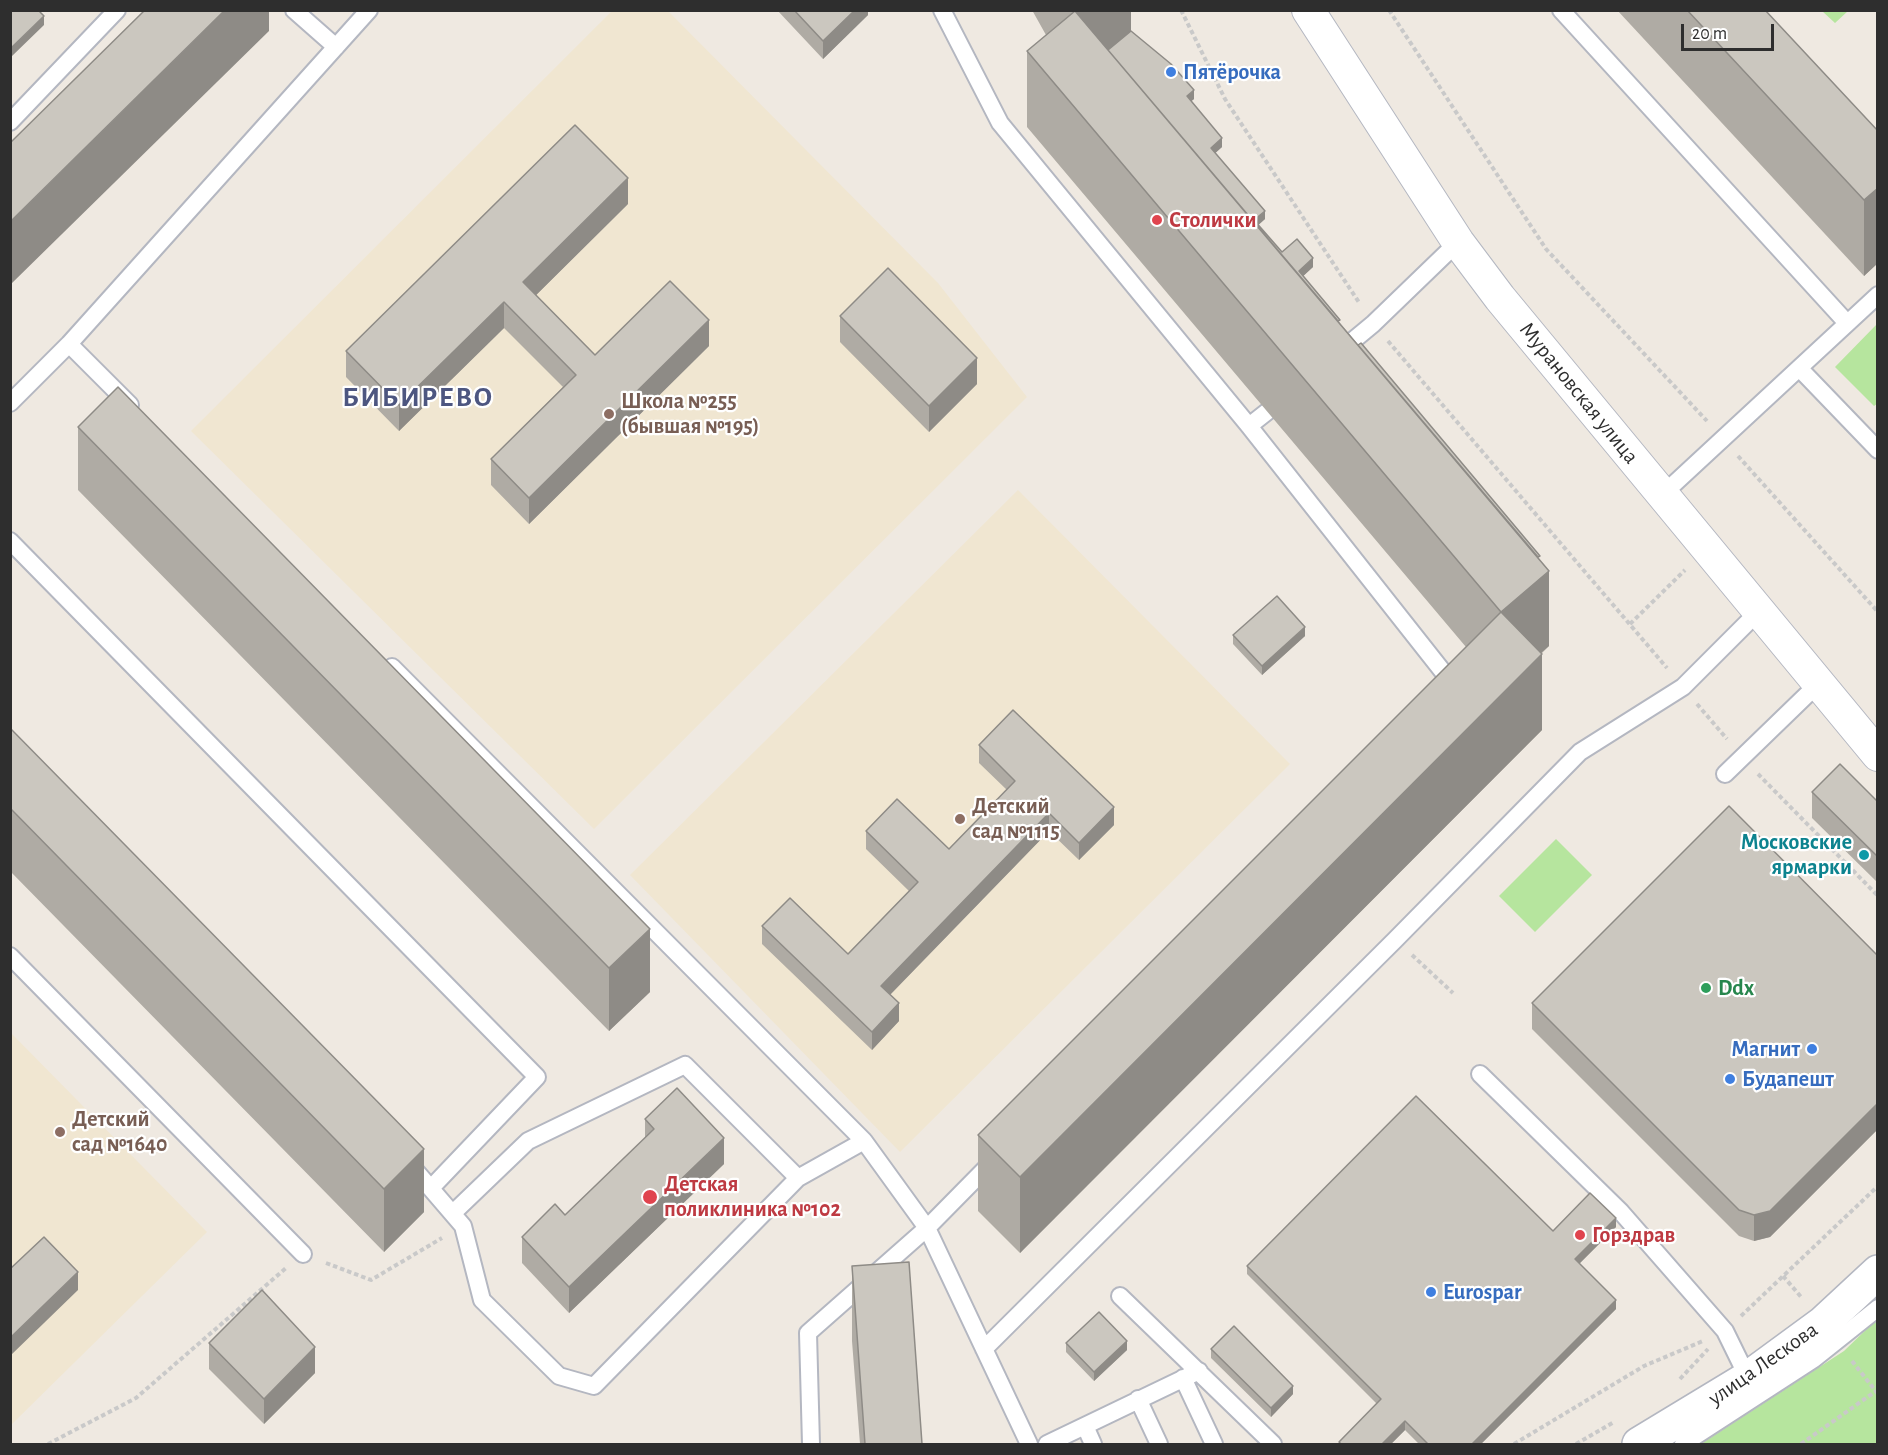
<!DOCTYPE html>
<meta charset="utf-8">
<style>
body{margin:0}
#map{position:relative;width:1888px;height:1455px;overflow:hidden;background:#efe9e1;font-family:"Alegreya Sans",sans-serif}
canvas{display:block}
.frame{position:absolute;inset:0;border:12px solid #2e2e2e;pointer-events:none}
.scale{position:absolute;left:1681px;top:24px;width:93px;height:27px;box-sizing:border-box;border:3px solid #2e2e2e;border-top:0;padding-left:8px;font-size:18px;line-height:21px;white-space:nowrap;color:#2e2e2e;-webkit-text-stroke:4px #fff;paint-order:stroke}
</style>
<div id="map">
<canvas width="1888" height="1455"></canvas>
<div class="frame"></div>
<div class="scale">20 m</div>
</div>
<script>
const g = document.querySelector('canvas').getContext('2d');
g.lineJoin = 'round';
function fillPath(path, color) {
  g.fillStyle = color;
  g.fill(path, 'evenodd');
}
function strokePath(path, color, width, dash) {
  g.strokeStyle = color;
  g.lineWidth = width;
  g.lineCap = dash ? 'butt' : 'round';
  g.setLineDash(dash || []);
  g.stroke(path);
}
function drawText(font, color, halo, rows, align = 'center') {
  g.font = font + ' "Alegreya Sans",sans-serif';
  g.lineWidth = 4.5;
  g.setLineDash([]);
  g.textBaseline = 'middle';
  g.strokeStyle = halo;
  g.fillStyle = color;
  for (const [text, x, y, turn = 0] of rows) {
    g.save();
    g.translate(x, y);
    g.rotate((+turn || 0) * Math.PI / 180);
    g.textAlign = isNaN(turn) ? turn : align;
    if (halo) g.strokeText(text, 0, 0);
    g.fillText(text, 0, 0);
    g.restore();
  }
}
const education = new Path2D(`
 M 613,10 L 668,11 L 938,283 L 1027,397 L 594,829 L 191,431 Z
 M 1018,490 L 1290,764 L 900,1152 L 630,875 Z
 M 11,1033 L 207,1232 L 11,1425 Z`);
const green = new Path2D(`
 M 1822,11 L 1848,11 L 1835,23 Z
 M 1877,324 L 1878,403 L 1874,406 L 1835,367 Z
 M 1556,839 L 1592,875 L 1535,932 L 1499,896 Z
 M 1877,1319 L 1877,1444 L 1701,1444 L 1844,1351 Z`);
const path = new Path2D(`
 M 1181,10 L 1225,99 L 1360,304
 M 1389,10 L 1546,249 L 1707,421
 M 1388,341 L 1667,668
 M 1738,456 L 1878,612
 M 1630,624 L 1685,570
 M 1697,704 L 1727,739
 M 1758,774 L 1878,896
 M 1412,955 L 1453,993
 M 326,1263 L 371,1280 L 442,1238
 M 1783,1276 L 1802,1298
 M 1741,1316 L 1878,1186
 M 1852,1361 L 1878,1394
 M 1680,1379 L 1708,1349
 M 48,1444 L 136,1398 L 286,1268
 M 1514,1444 L 1644,1366 L 1703,1341
 M 1576,1444 L 1614,1422
 M 1801,1444 L 1876,1391`);
const lane = new Path2D(`
 M 294,10 L 336,47
 M 942,10 L 1000,123 L 1249,426 L 1455,687
 M 1561,10 L 1847,323
 M 10,122 L 117,10
 M 69,344 L 130,405
 M 1338,353 L 1373,324 L 1458,242
 M 1800,369 L 1878,450
 M 10,403 L 69,344 L 369,10
 M 1249,426 L 1268,411
 M 1662,495 L 1878,295
 M 10,541 L 537,1077 L 432,1187
 M 392,667 L 864,1141
 M 1725,774 L 1818,684
 M 10,956 L 303,1254
 M 1480,1074 L 1621,1212 L 1725,1331 L 1748,1378
 M 408,1162 L 463,1226 L 482,1300 L 559,1376 L 594,1386 L 798,1178 L 864,1141 L 927,1228 L 1029,1444
 M 453,1213 L 528,1141 L 685,1065 L 798,1178
 M 1120,1296 L 1273,1444
 M 984,1349 L 1395,940 L 1580,752 L 1683,687 L 1758,612
 M 1183,1378 L 1214,1444
 M 1138,1399 L 1159,1444
 M 1085,1426 L 1093,1444
 M 811,1444 L 808,1333 L 927,1228 L 993,1161
 M 1047,1444 L 1199,1371
 M 1683,1444 L 1814,1359 L 1878,1308`);
const street = new Path2D(`
 M 1308,10 L 1458,242 L 1500,298 L 1878,755`);
const secondary = new Path2D(`
 M 1639,1444 L 1748,1378 L 1823,1323 L 1878,1272`);
const wall = new Path2D(`
 M 777,10 L 868,10 L 868,15 L 823,59 Z
 M 1032,10 L 1131,10 L 1131,31 L 1194,99 L 1191,101 L 1222,147 L 1215,153 L 1265,219 L 1258,225 L 1282,252 L 1313,267 L 1303,276 L 1340,323 L 1540,560 L 1549,646 L 1541,654 L 1542,730 L 1020,1253 L 978,1211 L 978,1135 L 1466,647 L 1027,127 L 1027,51 L 1046,35 Z
 M 1617,10 L 1765,10 L 1878,131 L 1878,263 L 1864,276 Z
 M 628,204 L 536,295 L 595,355 L 709,346 L 529,524 L 491,485 L 491,459 L 563,387 L 504,328 L 399,431 L 346,377 L 346,351 Z
 M 840,316 L 977,384 L 929,432 L 840,342 Z
 M 78,427 L 650,992 L 609,1031 L 78,490 Z
 M 1233,635 L 1305,636 L 1262,675 L 1233,644 Z
 M 10,728 L 424,1212 L 384,1252 L 10,871 Z
 M 979,745 L 1114,825 L 1079,860 L 1049,831 L 890,995 L 899,1021 L 872,1050 L 762,944 L 762,926 L 848,954 L 909,891 L 866,849 L 866,831 L 949,849 L 1007,790 L 979,763 Z
 M 1812,792 L 1878,802 L 1878,883 L 1812,818 Z
 M 1878,956 L 1878,1129 L 1770,1237 L 1754,1241 L 1739,1236 L 1532,1029 L 1532,1003 Z
 M 645,1119 L 724,1164 L 569,1313 L 522,1263 L 522,1237 L 565,1215 L 645,1138 Z
 M 1616,1227 L 1579,1264 L 1616,1309 L 1481,1444 L 1419,1444 L 1405,1430 L 1391,1444 L 1339,1444 L 1339,1442 L 1377,1404 L 1247,1274 L 1247,1266 Z
 M 852,1266 L 922,1444 L 860,1444 L 852,1341 Z
 M 209,1343 L 315,1373 L 264,1424 L 209,1369 Z
 M 1066,1343 L 1127,1350 L 1094,1381 L 1066,1352 Z
 M 1211,1349 L 1293,1394 L 1271,1417 L 1211,1358 Z`);
const shadedWall = new Path2D(`
 M 225,10 L 269,10 L 269,31 L 10,285 L 10,222 Z
 M 855,10 L 868,10 L 868,15 L 823,59 L 823,41 Z
 M 1131,10 L 1131,40 L 1080,82 L 1075,11 Z
 M 44,16 L 44,25 L 10,58 L 10,49 Z
 M 1194,90 L 1194,99 L 1187,105 L 1187,96 Z
 M 1222,138 L 1222,147 L 1211,157 L 1211,148 Z
 M 628,178 L 628,204 L 523,308 L 523,282 Z
 M 1878,188 L 1878,263 L 1864,276 L 1864,200 Z
 M 1265,211 L 1265,219 L 1254,229 L 1254,220 Z
 M 1313,258 L 1313,267 L 1299,280 L 1299,271 Z
 M 504,302 L 504,328 L 399,431 L 399,405 Z
 M 709,320 L 709,346 L 529,524 L 529,498 Z
 M 977,358 L 977,384 L 929,432 L 929,406 Z
 M 1549,571 L 1549,646 L 1501,687 L 1501,612 Z
 M 1305,627 L 1305,636 L 1262,675 L 1262,666 Z
 M 1542,654 L 1542,730 L 1020,1253 L 1020,1177 Z
 M 1114,807 L 1114,825 L 1079,860 L 1079,843 Z
 M 1049,813 L 1049,831 L 881,1004 L 881,986 Z
 M 650,929 L 650,992 L 609,1031 L 609,968 Z
 M 899,1003 L 899,1021 L 872,1050 L 872,1032 Z
 M 1878,1103 L 1878,1129 L 1770,1237 L 1754,1241 L 1754,1215 Z
 M 724,1138 L 724,1164 L 569,1313 L 569,1287 Z
 M 424,1149 L 424,1212 L 384,1252 L 384,1189 Z
 M 1616,1218 L 1616,1227 L 1575,1268 L 1575,1259 Z
 M 78,1272 L 78,1290 L 10,1356 L 10,1338 Z
 M 1616,1300 L 1616,1309 L 1481,1444 L 1472,1444 Z
 M 1127,1341 L 1127,1350 L 1094,1381 L 1094,1372 Z
 M 315,1347 L 315,1373 L 264,1424 L 264,1399 Z
 M 1293,1386 L 1293,1394 L 1271,1417 L 1271,1408 Z
 M 1405,1421 L 1405,1430 L 1391,1444 L 1382,1444 Z`);
const building = new Path2D(`
 M 10,10 L 38,10 L 44,16 L 10,49 Z
 M 145,10 L 225,10 L 10,222 L 10,143 Z
 M 794,10 L 855,10 L 823,41 Z
 M 1687,10 L 1765,10 L 1878,131 L 1878,188 L 1864,200 Z
 M 1075,11 L 1549,571 L 1501,612 L 1542,654 L 1020,1177 L 978,1135 L 1501,612 L 1027,51 Z
 M 1131,31 L 1171,64 L 1194,90 L 1187,96 L 1222,138 L 1211,148 L 1265,211 L 1254,220 L 1282,252 L 1297,239 L 1313,258 L 1299,271 L 1340,320 L 1338,321 L 1108,50 Z
 M 575,125 L 628,178 L 523,282 L 595,355 L 670,281 L 709,320 L 529,498 L 491,459 L 576,375 L 504,302 L 399,405 L 346,351 Z
 M 888,268 L 977,358 L 929,406 L 840,316 Z
 M 1361,343 L 1540,556 L 1538,557 L 1358,345 Z
 M 118,387 L 650,929 L 609,968 L 78,427 Z
 M 1277,596 L 1305,627 L 1262,666 L 1233,635 Z
 M 1013,710 L 1114,807 L 1079,843 L 1049,813 L 881,986 L 899,1003 L 872,1032 L 762,926 L 790,898 L 848,954 L 918,882 L 866,831 L 897,799 L 949,849 L 1015,781 L 979,745 Z
 M 10,728 L 424,1149 L 384,1189 L 10,808 Z
 M 1840,764 L 1878,802 L 1878,857 L 1812,792 Z
 M 1729,806 L 1878,956 L 1878,1103 L 1770,1211 L 1754,1215 L 1739,1210 L 1532,1003 Z
 M 677,1088 L 724,1138 L 569,1287 L 522,1237 L 555,1204 L 565,1215 L 654,1129 L 645,1119 Z
 M 1416,1096 L 1553,1231 L 1590,1193 L 1616,1218 L 1575,1259 L 1616,1300 L 1472,1444 L 1428,1444 L 1405,1421 L 1382,1444 L 1341,1444 L 1339,1442 L 1381,1399 L 1247,1266 Z
 M 44,1237 L 78,1272 L 10,1338 L 10,1269 Z
 M 909,1262 L 922,1444 L 865,1444 L 852,1266 Z
 M 262,1290 L 315,1347 L 264,1399 L 209,1343 Z
 M 1099,1312 L 1127,1341 L 1094,1372 L 1066,1343 Z
 M 1234,1326 L 1293,1386 L 1271,1408 L 1211,1349 Z`);
const markers = [
 [1171,72,6,"#3f7fe0"],
 [1157,220,6,"#e0444e"],
 [609,414,6,"#8d6e63"],
 [960,819,6,"#8d6e63"],
 [1864,855,6,"#0f9aa8"],
 [1706,988,6,"#2e9e5b"],
 [1812,1049,6,"#3f7fe0"],
 [1730,1079,6,"#3f7fe0"],
 [60,1132,6,"#8d6e63"],
 [650,1197,8,"#e0444e"],
 [1580,1235,6,"#e0444e"],
 [1431,1292,6,"#3f7fe0"]
];
const shopNames = [
 ["Пятёрочка",1183,72],
 ["Магнит",1800,1049,"right"],
 ["Будапешт",1742,1079],
 ["Eurospar",1443,1292]
];
const healthNames = [
 ["Столички",1169,220],
 ["Детская",664,1184],
 ["поликлиника №102",664,1209],
 ["Горздрав",1592,1235]
];
const streetNames = [
 ["Мурановская улица",1579,393,51],
 ["улица Лескова",1763,1364,-35]
];
const educationNames = [
 ["Школа №255",621,401],
 ["(бывшая №195)",621,426],
 ["Детский",972,806],
 ["сад №1115",972,831],
 ["Детский",72,1119],
 ["сад №1640",72,1144]
];
const cultureNames = [
 ["Московские",1852,842],
 ["ярмарки",1852,867]
];
const leisureNames = [
 ["Ddx",1718,988]
];
const districtNames = [
 ["БИБИРЕВО",418,398]
];
fillPath(education, '#f0e6d1');
fillPath(green, '#b6e59e');
strokePath(lane, '#b4b7c1', 20);
strokePath(street, '#b4b7c1', 34);
strokePath(secondary, '#b4b7c1', 36);
strokePath(path, '#c9c9c9', 4, [4.5, 3]);
strokePath(lane, '#fff', 16);
strokePath(street, '#fff', 32);
strokePath(secondary, '#fff', 33);
fillPath(wall, '#afaba4');
fillPath(shadedWall, '#8e8b86');
fillPath(building, '#cbc7bf');
strokePath(building, '#8e8b86', 1.5);
for (const [x, y, r, color] of markers) {
  const dot = new Path2D();
  dot.arc(x, y, r, 0, 2 * Math.PI);
  g.fillStyle = color;
  g.fill(dot);
  strokePath(dot, '#fff', 2);
}
drawText('bold 22px', '#366cbe', '#fff', shopNames, 'left');
drawText('bold 22px', '#be3a42', '#fff', healthNames, 'left');
drawText('22px', '#2e2e2e', '#fff', streetNames);
drawText('bold 22px', '#785e54', '#fff', educationNames, 'left');
drawText('bold 22px', '#0d838f', '#fff', cultureNames, 'right');
drawText('bold 22px', '#27864d', '#fff', leisureNames, 'left');
g.letterSpacing = '1.5px';
drawText('bold 28px', '#4d5680', '#fff', districtNames);
g.letterSpacing = '0px';
</script>
